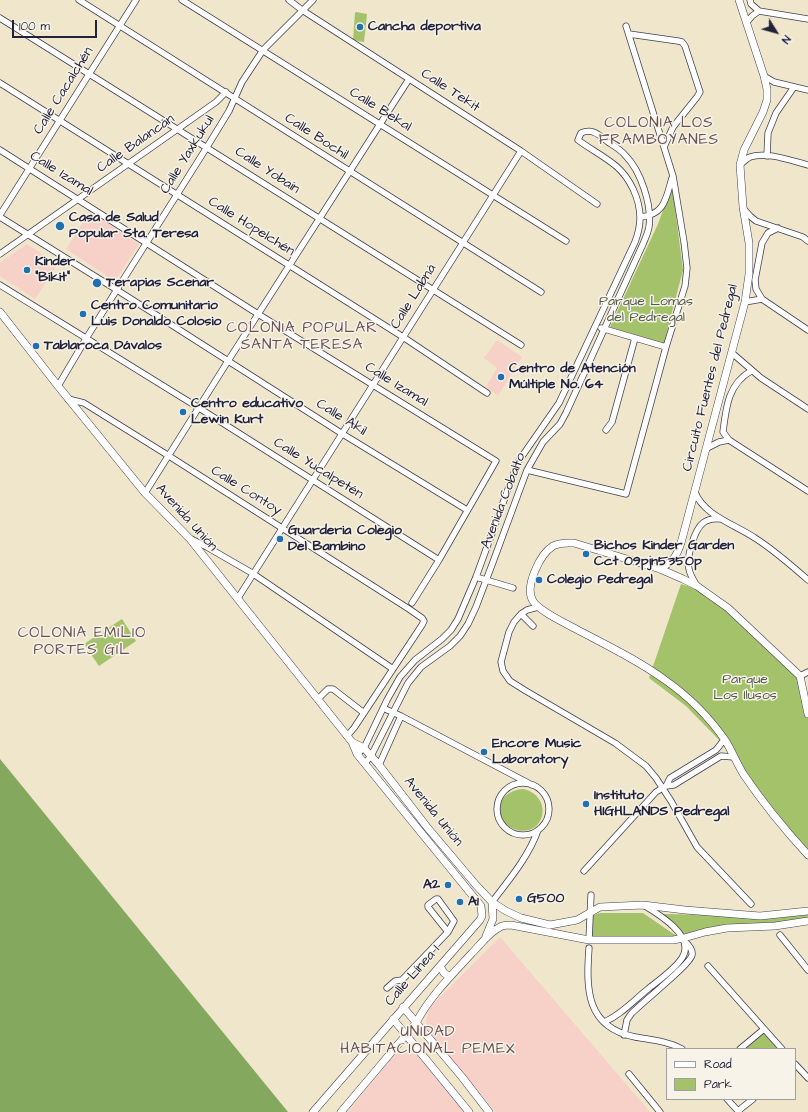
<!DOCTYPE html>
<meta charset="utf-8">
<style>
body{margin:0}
#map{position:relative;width:808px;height:1112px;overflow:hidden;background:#efe6cb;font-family:"Architects Daughter",sans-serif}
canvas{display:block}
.legend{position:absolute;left:666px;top:1048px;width:130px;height:52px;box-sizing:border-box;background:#f7f3e8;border:1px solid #a29fa3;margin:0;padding:5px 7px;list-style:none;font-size:12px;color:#22223b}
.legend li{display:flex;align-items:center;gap:8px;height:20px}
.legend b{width:20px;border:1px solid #a29fa3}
.north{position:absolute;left:756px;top:12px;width:40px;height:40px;-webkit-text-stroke:3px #f7f3e8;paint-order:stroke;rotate:127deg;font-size:11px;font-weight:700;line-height:16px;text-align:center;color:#22223b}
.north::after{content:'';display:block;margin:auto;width:14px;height:18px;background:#22223b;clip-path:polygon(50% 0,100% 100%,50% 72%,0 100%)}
.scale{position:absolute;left:12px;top:20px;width:85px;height:18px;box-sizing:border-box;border:2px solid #22223b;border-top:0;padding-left:5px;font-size:12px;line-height:14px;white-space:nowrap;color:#22223b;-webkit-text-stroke:3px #f7f3e8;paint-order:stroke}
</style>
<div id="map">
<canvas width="808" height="1112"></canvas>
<ul class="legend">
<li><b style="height:5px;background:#fff"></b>Road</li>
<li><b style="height:11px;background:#a4c26a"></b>Park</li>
</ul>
<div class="north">N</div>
<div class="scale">100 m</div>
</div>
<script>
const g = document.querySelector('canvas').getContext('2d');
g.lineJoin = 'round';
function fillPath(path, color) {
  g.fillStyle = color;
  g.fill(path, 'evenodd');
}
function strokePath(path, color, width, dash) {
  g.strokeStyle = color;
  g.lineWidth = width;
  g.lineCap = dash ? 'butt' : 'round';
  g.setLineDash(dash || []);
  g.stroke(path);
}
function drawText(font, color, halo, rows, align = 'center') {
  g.font = font + ' "Architects Daughter",sans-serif';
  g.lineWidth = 3;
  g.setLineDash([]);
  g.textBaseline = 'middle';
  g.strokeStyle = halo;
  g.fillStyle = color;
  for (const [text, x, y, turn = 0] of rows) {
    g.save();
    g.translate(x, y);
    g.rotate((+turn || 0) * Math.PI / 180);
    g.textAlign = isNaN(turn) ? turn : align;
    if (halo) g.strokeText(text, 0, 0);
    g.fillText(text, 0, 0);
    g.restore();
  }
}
const built = new Path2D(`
 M 90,212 L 139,244 L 115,281 L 66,249 Z
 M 27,244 L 58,264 L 35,299 L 0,276 L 0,263 Z
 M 497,340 L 522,357 L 498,396 L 486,387 L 497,368 L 484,358 Z
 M 500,937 L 650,1112 L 496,1112 L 429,1033 L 426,1021 L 430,1007 Z
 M 407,1050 L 421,1057 L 465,1110 L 462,1112 L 348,1112 L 397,1052 Z`);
const green = new Path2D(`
 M 356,12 L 367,14 L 364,42 L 353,40 L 355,13 Z
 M 672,185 L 683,270 L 664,343 L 610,327 L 658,224 Z
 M 681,584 L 696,589 L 728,608 L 800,676 L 808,714 L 808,856 L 732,758 L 720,741 L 686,706 L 649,678 Z
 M 122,619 L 136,641 L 99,666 L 84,644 Z
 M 524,789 C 556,798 543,840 514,829 C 511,828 507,826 504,822 C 491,806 506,789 524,789 Z
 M 600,913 L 643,913 L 678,937 L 592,940 L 592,916 Z
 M 808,913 L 808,920 L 685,935 L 662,914 L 717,915 Z
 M 764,1032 L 779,1049 L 744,1049 Z`);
const forest = new Path2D(`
 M 0,759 L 288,1112 L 0,1112 Z`);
const minor = new Path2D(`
 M 79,0 L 541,292
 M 182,0 L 566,241
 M 289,0 L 302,10 L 521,151 L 597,204
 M 750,0 L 751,4 L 759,11
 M 0,18 L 521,345
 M 747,22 L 752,16 L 759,11 L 808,19
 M 629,34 L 678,41 L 682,42 L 685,46 L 700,92 L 697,97 L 673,127 L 664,147
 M 764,76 L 774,82 L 808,90
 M 0,83 L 403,337 L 487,393
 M 0,150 L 258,314 L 496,461 L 439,560 L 412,603
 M 767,156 L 768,133 L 776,113 L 794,87
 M 740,165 C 743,162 746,159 750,157 C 766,151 792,161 808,165
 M 743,208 L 750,216 L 756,221 L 803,237 L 808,241
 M 0,215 L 136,0
 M 0,217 L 117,290 L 341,433 L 467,510
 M 640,217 C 665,215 666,198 672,178
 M 778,228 L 768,233 L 762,243 L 755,280 L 756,289 L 762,299 L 808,330
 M 0,254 L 216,102 L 226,92
 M 0,285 L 199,408 L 439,560
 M 745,302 L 762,299
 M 601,328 L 666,347
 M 732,353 L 761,378 L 808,409
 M 58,386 L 87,337 L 207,147 L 229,111 L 242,82 L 263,50 L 313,0
 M 68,399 L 84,403 L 169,456 L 409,609 L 422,618 L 424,621 L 422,625 L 354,728 L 347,736
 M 606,430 L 612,422 L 635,338
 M 729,440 L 723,432 C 726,408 728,384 751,371
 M 707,448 L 719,442 L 729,440 L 808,491
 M 527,470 L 626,494 L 666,347 L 685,286 L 687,268 L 684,242 L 673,176 L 626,26
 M 695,492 C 703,515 736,525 755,538 C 774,550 791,565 808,580
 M 145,493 L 228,361 L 409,79
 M 191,539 L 207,547 L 252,573 L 393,669
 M 476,577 L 513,588
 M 697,586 C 694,581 690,575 689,569 C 686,559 694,530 703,523 C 708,519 714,518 721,519
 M 238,598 L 521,151
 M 538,607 L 527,610 L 521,614 L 514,622 L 509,632 L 501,662 L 503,671 L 510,681 L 526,691 L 615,743 L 646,766 L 656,778 L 671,801 L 697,847 L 751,904
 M 521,614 L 533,626
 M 800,676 L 808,672
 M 318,699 L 328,689 L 333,689 L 364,713
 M 383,708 L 401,716 L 532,785
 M 357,754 L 364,748 L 387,700 L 400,677 L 415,660 L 442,639 L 451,630 L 458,619 L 476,577 L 518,462 L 559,403 L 635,242 C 638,234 640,226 640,218 C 640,199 630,178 616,166 C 604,156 590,149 578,140 L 581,133 C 593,128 599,135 608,142 C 614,146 621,150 625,155 C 641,171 652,205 649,227 C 648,233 645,239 643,244 L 566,413 L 560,424 L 543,442 L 527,470 L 493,562 L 476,607 L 468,624 L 460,636 L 450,646 L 421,667 L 408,683 L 371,756 L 365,763
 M 379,765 L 401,716
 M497 809a26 26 0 1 1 52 0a26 26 0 1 1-52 0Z
 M 666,786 L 670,778 L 716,750 L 724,740
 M 584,871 L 656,792 L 666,786 L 674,785 L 721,756 L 734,757
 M 492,902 C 509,880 529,856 538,830
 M 780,935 L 808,970
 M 589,940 L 591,895
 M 589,948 C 586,990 586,1027 635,1037 C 651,1040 668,1041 682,1049
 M 708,966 L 782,1049
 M 387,988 L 395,981 L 402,980 L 448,932 L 454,921 L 438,899 L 436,899 L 428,905 L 428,907 L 448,932
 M 604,1022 C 621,1015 634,1000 648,989 C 659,980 674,970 682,958 C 696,937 660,915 645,906
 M 624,1035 L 627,1020 L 631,1014 C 641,1003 690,965 692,955 C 693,949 689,945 684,941
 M 740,1049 L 764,1029
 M 795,1064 L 808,1078
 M 629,1074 L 660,1112
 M 727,1099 L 739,1112
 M 738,1111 L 753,1099`);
const tertiary = new Path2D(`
 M 0,312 L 58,386 L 145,493 L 190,539 L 352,742 L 357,754 L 481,906 L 482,916 L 480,920 L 313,1112
 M 660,569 C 673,561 676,558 681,543 L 745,302 L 749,274 L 749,243 L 743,207 L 740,165 L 744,150 L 763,112 L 767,100 L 767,89 L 764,76 L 739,0
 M 808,714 L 800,676 L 728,608 L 711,596 L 697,586 L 683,579 L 660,569 L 574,543 C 567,543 560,542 553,546 C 540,554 524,587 533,601 C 539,611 565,623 576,629 C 606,645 638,660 665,680 C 688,696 709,717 725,740 C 732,751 737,764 744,775 C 763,803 785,830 808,855
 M 352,742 L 364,748 L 379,765 L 427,827 L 476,885 L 492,902 L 506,911 L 521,918 L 550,925 L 577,920 L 600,907 L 643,905 L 685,910 L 760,916 L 808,911
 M 486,936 L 493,919 L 492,902
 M 440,966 L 444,973 L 450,977
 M 403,1007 L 462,1077 L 489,1112
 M 393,1019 L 469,1112
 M 341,1112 L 416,1023 C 430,996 452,975 472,953 C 481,944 490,931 502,926 C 505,925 508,925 511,925 L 589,940 L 673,940 L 684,938 L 705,932 L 727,928 L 775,926 L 808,921`);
const markers = [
 [360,27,4,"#1f6fb2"],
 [60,226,5,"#1f6fb2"],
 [27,270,4,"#1f6fb2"],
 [97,283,5,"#1f6fb2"],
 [83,314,4,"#1f6fb2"],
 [36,346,4,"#1f6fb2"],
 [501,377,4,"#1f6fb2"],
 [183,412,4,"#1f6fb2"],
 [280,539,4,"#1f6fb2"],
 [586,554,4,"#1f6fb2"],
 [539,580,4,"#1f6fb2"],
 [484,752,4,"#1f6fb2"],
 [586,804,4,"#1f6fb2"],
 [448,885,4,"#1f6fb2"],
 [519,899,4,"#1f6fb2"],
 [460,902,4,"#1f6fb2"]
];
const poiNames = [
 ["Cancha deportiva",368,27],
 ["Casa de Salud",69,218],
 ["Popular Sta. Teresa",69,234],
 ["Kinder",35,262],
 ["\"Bikit\"",35,278],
 ["Terapias Scenar",106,283],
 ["Centro Comunitario",91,306],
 ["Luis Donaldo Colosio",91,322],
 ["Tablaroca Dávalos",44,346],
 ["Centro de Atención",509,369],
 ["Múltiple No. 64",509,385],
 ["Centro educativo",191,404],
 ["Lewin Kurt",191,420],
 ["Guarderia Colegio",288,531],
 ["Del Bambino",288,547],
 ["Bichos Kinder Garden",594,546],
 ["Cct 09pjn5350p",594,562],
 ["Colegio Pedregal",547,580],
 ["Encore Music",492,744],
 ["Laboratory",492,760],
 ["Instituto",594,796],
 ["HIGHLANDS Pedregal",594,812],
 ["A2",440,885,"right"],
 ["G500",527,899],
 ["A1",468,902]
];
const streetNames = [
 ["Calle Cacalchén",64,91,-58],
 ["Calle Tekit",450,91,33],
 ["Calle Bekal",380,110,32],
 ["Calle Bochil",316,137,33],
 ["Calle Balancán",136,144,-35],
 ["Calle Yaxkukul",188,155,-58],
 ["Calle Yobaín",267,171,33],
 ["Calle Izamal",61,174,32],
 ["Calle Hopelchén",251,227,32],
 ["Calle Labná",414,297,-58],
 ["Circuito Fuentes del Pedregal",711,378,-76],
 ["Calle Izamal",396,385,32],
 ["Calle Akil",341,418,32],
 ["Calle Yucalpetén",318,469,32],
 ["Calle Contoy",246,491,32],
 ["Avenida Cobalto",504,501,-69],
 ["Avenida Unión",186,518,48],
 ["Avenida Unión",433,812,51],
 ["Calle Línea 1",413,976,-49]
];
const parkNames = [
 ["Parque Lomas",646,302],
 ["del Pedregal",646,318],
 ["Parque",745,680],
 ["Los Ilusos",745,696]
];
const neighbourhoodNames = [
 ["COLONIA LOS",659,124],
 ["FRAMBOYANES",659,141],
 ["COLONIA POPULAR",302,329],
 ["SANTA TERESA",302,346],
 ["COLONIA EMILIO",82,634],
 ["PORTES GIL",82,651],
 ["UNIDAD",428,1033],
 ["HABITACIONAL PEMEX",428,1050]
];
fillPath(built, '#f7d1c7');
fillPath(green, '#a4c26a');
fillPath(forest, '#83a85e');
strokePath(minor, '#413f51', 7);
strokePath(tertiary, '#413f51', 8);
strokePath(minor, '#fff', 5.5);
strokePath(tertiary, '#fff', 7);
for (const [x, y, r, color] of markers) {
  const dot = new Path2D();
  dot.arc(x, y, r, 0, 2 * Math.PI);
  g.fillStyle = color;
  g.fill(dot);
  strokePath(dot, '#f7f3e8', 1.5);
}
drawText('bold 14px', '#22223b', '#f7f3e8', poiNames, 'left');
drawText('14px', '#22223b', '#f7f3e8', streetNames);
drawText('14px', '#505a4b', '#f7f3e8', parkNames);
g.letterSpacing = '1px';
drawText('15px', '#6a5156', '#f7f3e8', neighbourhoodNames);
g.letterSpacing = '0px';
</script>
